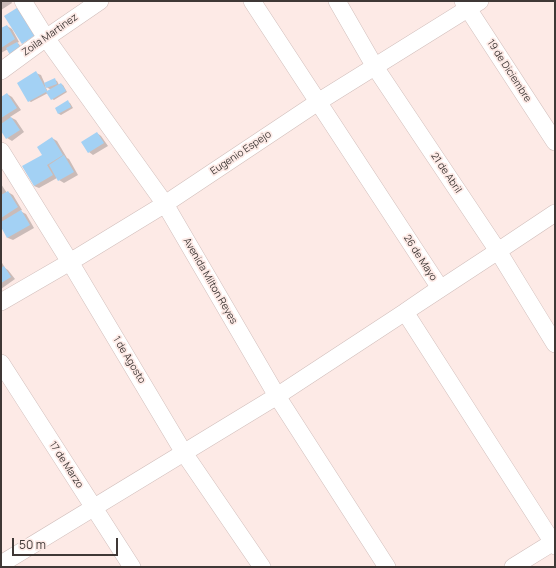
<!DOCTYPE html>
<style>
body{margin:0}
#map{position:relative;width:556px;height:568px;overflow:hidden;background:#fdeae6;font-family:Manrope,sans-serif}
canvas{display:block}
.frame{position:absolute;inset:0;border:2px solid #3f3836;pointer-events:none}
.scale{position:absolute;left:12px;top:538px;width:106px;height:18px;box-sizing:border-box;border:2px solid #3f3836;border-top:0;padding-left:5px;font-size:12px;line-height:14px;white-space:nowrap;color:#3f3836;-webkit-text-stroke:3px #fdeae6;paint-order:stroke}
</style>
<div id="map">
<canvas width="556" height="568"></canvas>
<div class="frame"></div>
<div class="scale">50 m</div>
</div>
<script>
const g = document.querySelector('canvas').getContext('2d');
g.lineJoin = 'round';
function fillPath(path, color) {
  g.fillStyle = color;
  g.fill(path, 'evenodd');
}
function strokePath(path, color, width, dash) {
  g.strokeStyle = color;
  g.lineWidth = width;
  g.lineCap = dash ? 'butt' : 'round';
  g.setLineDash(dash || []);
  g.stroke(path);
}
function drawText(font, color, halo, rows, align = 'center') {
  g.font = font + ' Manrope,sans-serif';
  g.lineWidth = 3.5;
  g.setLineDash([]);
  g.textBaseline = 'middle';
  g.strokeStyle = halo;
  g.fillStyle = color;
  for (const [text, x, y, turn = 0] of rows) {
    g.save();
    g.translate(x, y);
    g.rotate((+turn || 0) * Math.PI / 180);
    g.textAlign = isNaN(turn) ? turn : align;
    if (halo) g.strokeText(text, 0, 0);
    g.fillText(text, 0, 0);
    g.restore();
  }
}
const shadow = new Path2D(`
 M 1,1 L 11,1 L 12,3 L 1,10 Z
 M 7,26 L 12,29 L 19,42 L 17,43 L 19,44 L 22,50 L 8,49 L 1,53 L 1,29 Z
 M 36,73 L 41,75 L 45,84 L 55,80 L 57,81 L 59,85 L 61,84 L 63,85 L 67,92 L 54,100 L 52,99 L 48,93 L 31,102 L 29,101 ZM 45,86 L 51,90 L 48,92 Z
 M 7,94 L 12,97 L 21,110 L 10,117 L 16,120 L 24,132 L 12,141 L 7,138 L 1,129 L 1,98 Z
 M 68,102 L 70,103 L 73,108 L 61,115 L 59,114 L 56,108 Z
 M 97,133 L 101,136 L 108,146 L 93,155 L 89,152 Z
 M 52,138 L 57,141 L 67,158 L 69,159 L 78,175 L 64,183 L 59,180 L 57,178 L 39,188 L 34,186 L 43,155 Z
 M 1,184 L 7,193 L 8,192 L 13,195 L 22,210 L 20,211 L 26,214 L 34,228 L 13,240 L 8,238 L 1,225 L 1,223 L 2,222 L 1,221 Z
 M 1,261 L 5,268 L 8,270 L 15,279 L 1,289 Z`);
const building = new Path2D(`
 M 20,6 L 37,34 L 22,44 L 4,16 Z
 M 7,25 L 15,39 L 1,48 L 1,28 Z
 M 17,42 L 21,49 L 10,55 L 6,48 Z
 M 36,71 L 47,91 L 61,83 L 66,91 L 51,100 L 46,92 L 28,102 L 17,83 Z
 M 55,78 L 57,84 L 46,88 L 44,83 Z
 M 7,93 L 17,108 L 1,118 L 1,97 Z
 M 68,100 L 71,107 L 58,114 L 55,108 Z
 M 11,117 L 20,130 L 6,139 L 1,131 L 1,124 Z
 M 97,132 L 104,143 L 88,153 L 81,142 Z
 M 52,137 L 63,155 L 47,165 L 53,175 L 34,186 L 22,166 L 42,155 L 37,147 Z
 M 64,155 L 74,172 L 58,181 L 49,165 Z
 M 8,191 L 18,207 L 1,218 L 1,195 Z
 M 21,210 L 30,225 L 7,238 L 1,227 L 1,222 Z
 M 4,266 L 11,277 L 1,283 L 1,268 Z`);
const minor = new Path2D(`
 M 23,1 L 46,38 L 165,204 L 277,396 L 387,567
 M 252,1 L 440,288 L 405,312 L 555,546
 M 337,1 L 375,67 L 498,251 L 555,344
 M 463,1 L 555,142
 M 1,71 L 46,38 L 100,1
 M 1,151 L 70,262 L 184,453 L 262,567
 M 1,302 L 70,262 L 165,204 L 318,102 L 480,1
 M 1,363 L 132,567
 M 1,564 L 277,396 L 498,251 L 555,213
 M 513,567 L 555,541`);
const streetNames = [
 ["Zoila Martinez",50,35,-35],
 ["19 de Diciembre",509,71,57],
 ["Eugenio Espejo",241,153,-34],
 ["21 de Abril",446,173,56],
 ["26 de Mayo",420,258,57],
 ["Avenida Milton Reyes",210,281,60],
 ["1 de Agosto",129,360,59],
 ["17 de Marzo",66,465,57]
];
fillPath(shadow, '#0003');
fillPath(building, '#a3d1f4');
strokePath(minor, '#d1bebb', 18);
strokePath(minor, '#fff', 17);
drawText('10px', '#3f3836', '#fdeae6', streetNames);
</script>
